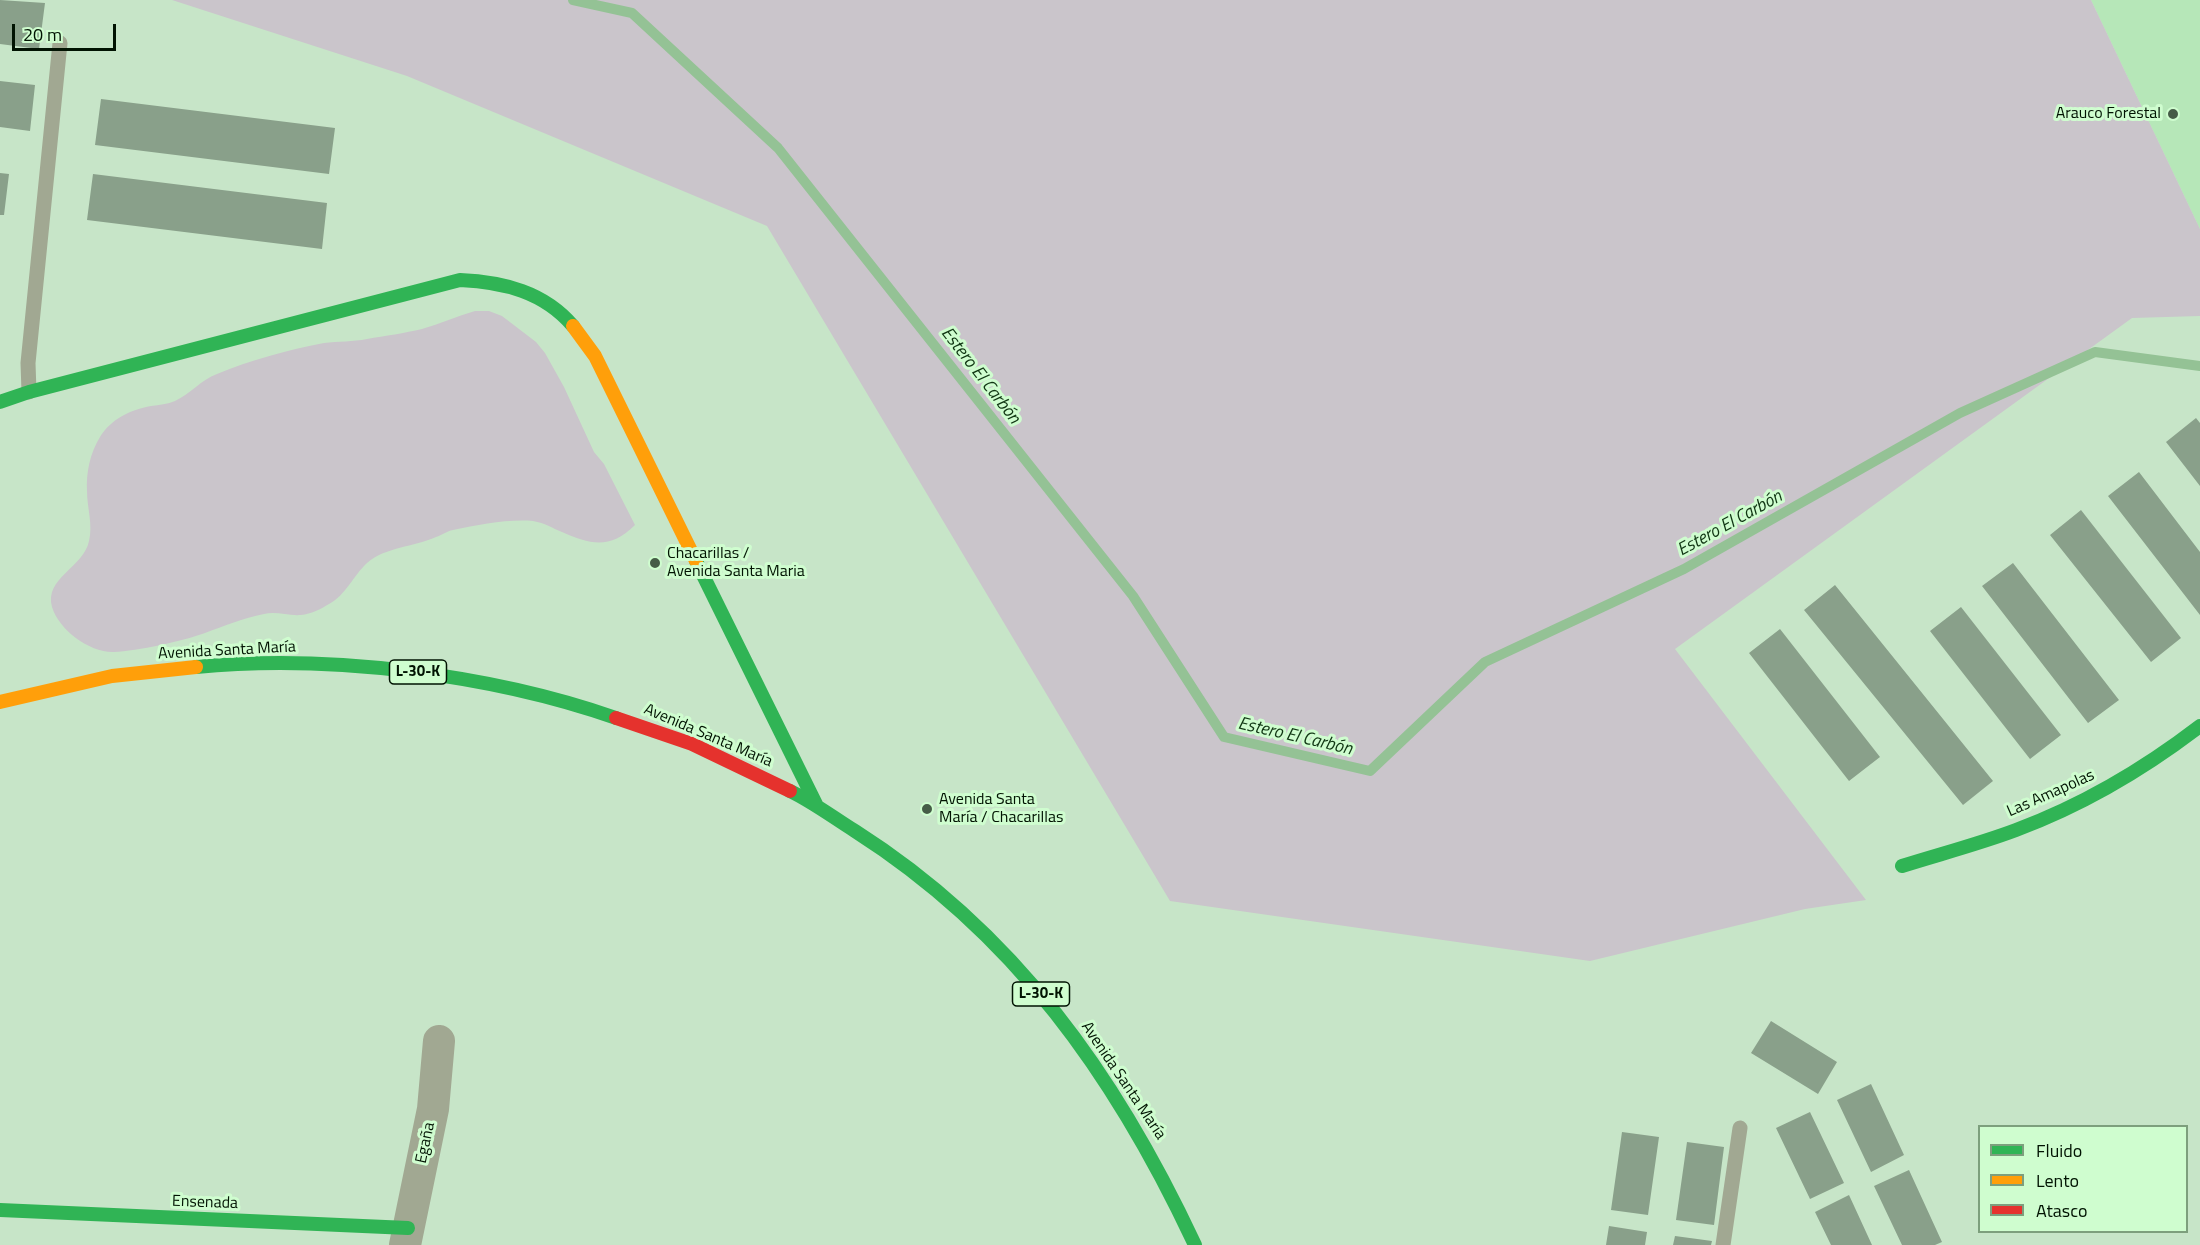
<!DOCTYPE html>
<meta charset="utf-8">
<style>
body{margin:0}
#map{position:relative;width:2200px;height:1245px;overflow:hidden;background:#c7e5c8;font-family:"Titillium Web",sans-serif}
canvas{display:block}
.legend{position:absolute;left:1978px;top:1125px;width:210px;height:108px;box-sizing:border-box;background:#cffdcf;border:2px solid #7d9f7d;margin:0;padding:8px 10px;list-style:none;font-size:18px;color:#011302}
.legend li{display:flex;align-items:center;gap:12px;height:30px}
.legend b{width:30px;border:2px solid #7d9f7d}
.scale{position:absolute;left:12px;top:24px;width:104px;height:27px;box-sizing:border-box;border:3px solid #011302;border-top:0;padding-left:8px;font-size:18px;line-height:21px;white-space:nowrap;color:#011302;-webkit-text-stroke:4px #cffdcf;paint-order:stroke}
</style>
<div id="map">
<canvas width="2200" height="1245"></canvas>
<ul class="legend">
<li><b style="height:8px;background:#30b455"></b>Fluido</li>
<li><b style="height:8px;background:#ff9f0a"></b>Lento</li>
<li><b style="height:8px;background:#e5322d"></b>Atasco</li>
</ul>
<div class="scale">20 m</div>
</div>
<script>
const g = document.querySelector('canvas').getContext('2d');
g.lineJoin = 'round';
function fillPath(path, color) {
  g.fillStyle = color;
  g.fill(path, 'evenodd');
}
function strokePath(path, color, width, dash) {
  g.strokeStyle = color;
  g.lineWidth = width;
  g.lineCap = dash ? 'butt' : 'round';
  g.setLineDash(dash || []);
  g.stroke(path);
}
function drawText(font, color, halo, rows, align = 'center') {
  g.font = font + ' "Titillium Web",sans-serif';
  g.lineWidth = 6;
  g.setLineDash([]);
  g.textBaseline = 'middle';
  g.strokeStyle = halo;
  g.fillStyle = color;
  for (const [text, x, y, turn = 0] of rows) {
    g.save();
    g.translate(x, y);
    g.rotate((+turn || 0) * Math.PI / 180);
    g.textAlign = isNaN(turn) ? turn : align;
    if (halo) g.strokeText(text, 0, 0);
    g.fillText(text, 0, 0);
    g.restore();
  }
}
const built = new Path2D(`
 M 2091,0 L 2200,0 L 2200,229 Z`);
const green = new Path2D(`
 M 172,0 L 2091,0 L 2200,229 L 2200,316 L 2132,318 L 1675,649 L 1866,900 L 1805,909 L 1590,961 L 1170,901 L 767,226 L 407,76 Z
 M 475,311 L 489,311 L 502,316 L 536,342 L 545,353 L 564,387 L 594,452 L 604,464 L 635,525 C 611,549 591,545 562,532 C 552,528 545,523 533,521 C 507,519 479,525 453,530 C 447,531 442,535 436,537 C 414,547 385,547 367,563 C 353,576 346,595 329,604 C 321,609 311,614 301,615 C 288,616 276,611 264,614 C 243,618 224,626 205,633 C 183,641 137,651 114,652 C 90,653 59,630 52,607 C 44,578 84,567 89,541 C 93,524 87,508 87,491 C 86,473 90,453 100,437 C 111,419 130,410 151,406 C 159,405 168,404 175,401 C 190,394 201,380 217,374 C 250,360 288,350 324,343 C 338,341 353,342 367,339 C 385,336 405,333 422,329 C 440,324 457,316 475,311 Z`);
const stream = new Path2D(`
 M 573,0 L 632,13 L 778,148 L 1133,596 L 1224,737 L 1370,771 L 1485,662 L 1684,569 L 1960,413 L 2095,352 L 2200,366`);
const building = new Path2D(`
 M 0,0 L 45,3 L 39,49 L 0,44 Z
 M 0,81 L 35,85 L 30,131 L 0,127 Z
 M 101,99 L 335,128 L 329,174 L 95,145 Z
 M 0,173 L 9,174 L 4,215 L 0,215 Z
 M 93,174 L 327,203 L 322,249 L 87,220 Z
 M 2196,418 L 2200,423 L 2200,486 L 2166,442 Z
 M 2139,472 L 2200,552 L 2200,615 L 2108,496 Z
 M 2081,510 L 2181,638 L 2151,662 L 2050,535 Z
 M 2013,563 L 2119,700 L 2088,723 L 1982,586 Z
 M 1835,585 L 1993,781 L 1963,805 L 1804,610 Z
 M 1961,607 L 2061,735 L 2030,759 L 1930,631 Z
 M 1780,629 L 1880,757 L 1849,781 L 1749,653 Z
 M 1771,1021 L 1837,1062 L 1818,1094 L 1751,1053 Z
 M 1871,1084 L 1904,1155 L 1871,1172 L 1837,1100 Z
 M 1810,1112 L 1844,1183 L 1810,1199 L 1776,1128 Z
 M 1622,1132 L 1659,1137 L 1648,1215 L 1611,1210 Z
 M 1687,1142 L 1724,1147 L 1714,1225 L 1676,1220 Z
 M 1909,1170 L 1942,1242 L 1935,1245 L 1902,1245 L 1874,1186 Z
 M 1849,1195 L 1872,1245 L 1831,1245 L 1815,1212 Z
 M 1609,1226 L 1647,1232 L 1645,1245 L 1606,1245 Z
 M 1675,1236 L 1712,1241 L 1711,1245 L 1673,1245 Z`);
const lane = new Path2D(`
 M 29,392 L 28,363 L 60,43
 M 1723,1245 L 1740,1128`);
const street = new Path2D(`
 M 405,1245 L 433,1109 L 439,1041`);
const fast = new Path2D(`
 M 0,402 L 29,392 L 460,280 C 504,282 544,292 573,326
 M 696,561 L 816,804
 M 196,667 C 328,654 490,674 616,718
 M 790,791 C 813,802 834,818 855,831 C 1015,933 1116,1076 1195,1245
 M 1902,866 C 1940,854 1979,844 2016,830 C 2083,805 2144,769 2200,726
 M 0,1210 L 408,1228`);
const slow = new Path2D(`
 M 573,326 L 595,356 L 696,561
 M 0,702 L 112,676 L 196,667`);
const jam = new Path2D(`
 M 616,718 L 692,744 L 790,791`);
const markers = [
 [2173,114,6,"#465c47"],
 [655,563,6,"#465c47"],
 [927,809,6,"#465c47"]
];
const shields = [
 [418,672,57],
 [1041,994,57]
];
const shieldNames = [
 ["L-30-K",418,672],
 ["L-30-K",1041,994]
];
const poiNames = [
 ["Arauco Forestal",2161,114,"right"],
 ["Chacarillas /",667,554],
 ["Avenida Santa Maria",667,572],
 ["Avenida Santa",939,800],
 ["María / Chacarillas",939,818]
];
const streetNames = [
 ["Avenida Santa María",227,651,-3],
 ["Avenida Santa María",708,736,23],
 ["Las Amapolas",2051,794,-24],
 ["Avenida Santa María",1123,1081,56],
 ["Egaña",426,1143,-78],
 ["Ensenada",205,1203,2]
];
const waterNames = [
 ["Estero El Carbón",980,376,52],
 ["Estero El Carbón",1730,524,-29],
 ["Estero El Carbón",1295,737,13]
];
fillPath(built, '#b6e7b8');
fillPath(green, '#cac5cb');
strokePath(stream, '#94c295', 10);
fillPath(building, '#89a08a');
strokePath(lane, '#a1a892', 15);
strokePath(street, '#a1a892', 32);
strokePath(fast, '#30b455', 14);
strokePath(slow, '#ff9f0a', 14);
strokePath(jam, '#e5322d', 14);
for (const [x, y, r, color] of markers) {
  const dot = new Path2D();
  dot.arc(x, y, r, 0, 2 * Math.PI);
  g.fillStyle = color;
  g.fill(dot);
  strokePath(dot, '#cffdcf', 2);
}
for (const [x, y, w] of shields) {
  const box = new Path2D();
  box.roundRect(x - w / 2, y - 12, w, 24, 4.5);
  g.fillStyle = '#cffdcf';
  g.fill(box);
  strokePath(box, '#011302', 1.5);
}
drawText('bold 15px', '#011302', null, shieldNames);
drawText('16px', '#011302', '#cffdcf', poiNames, 'left');
drawText('16px', '#011302', '#cffdcf', streetNames);
drawText('italic 18px', '#103613', '#cffdcf', waterNames);
</script>
